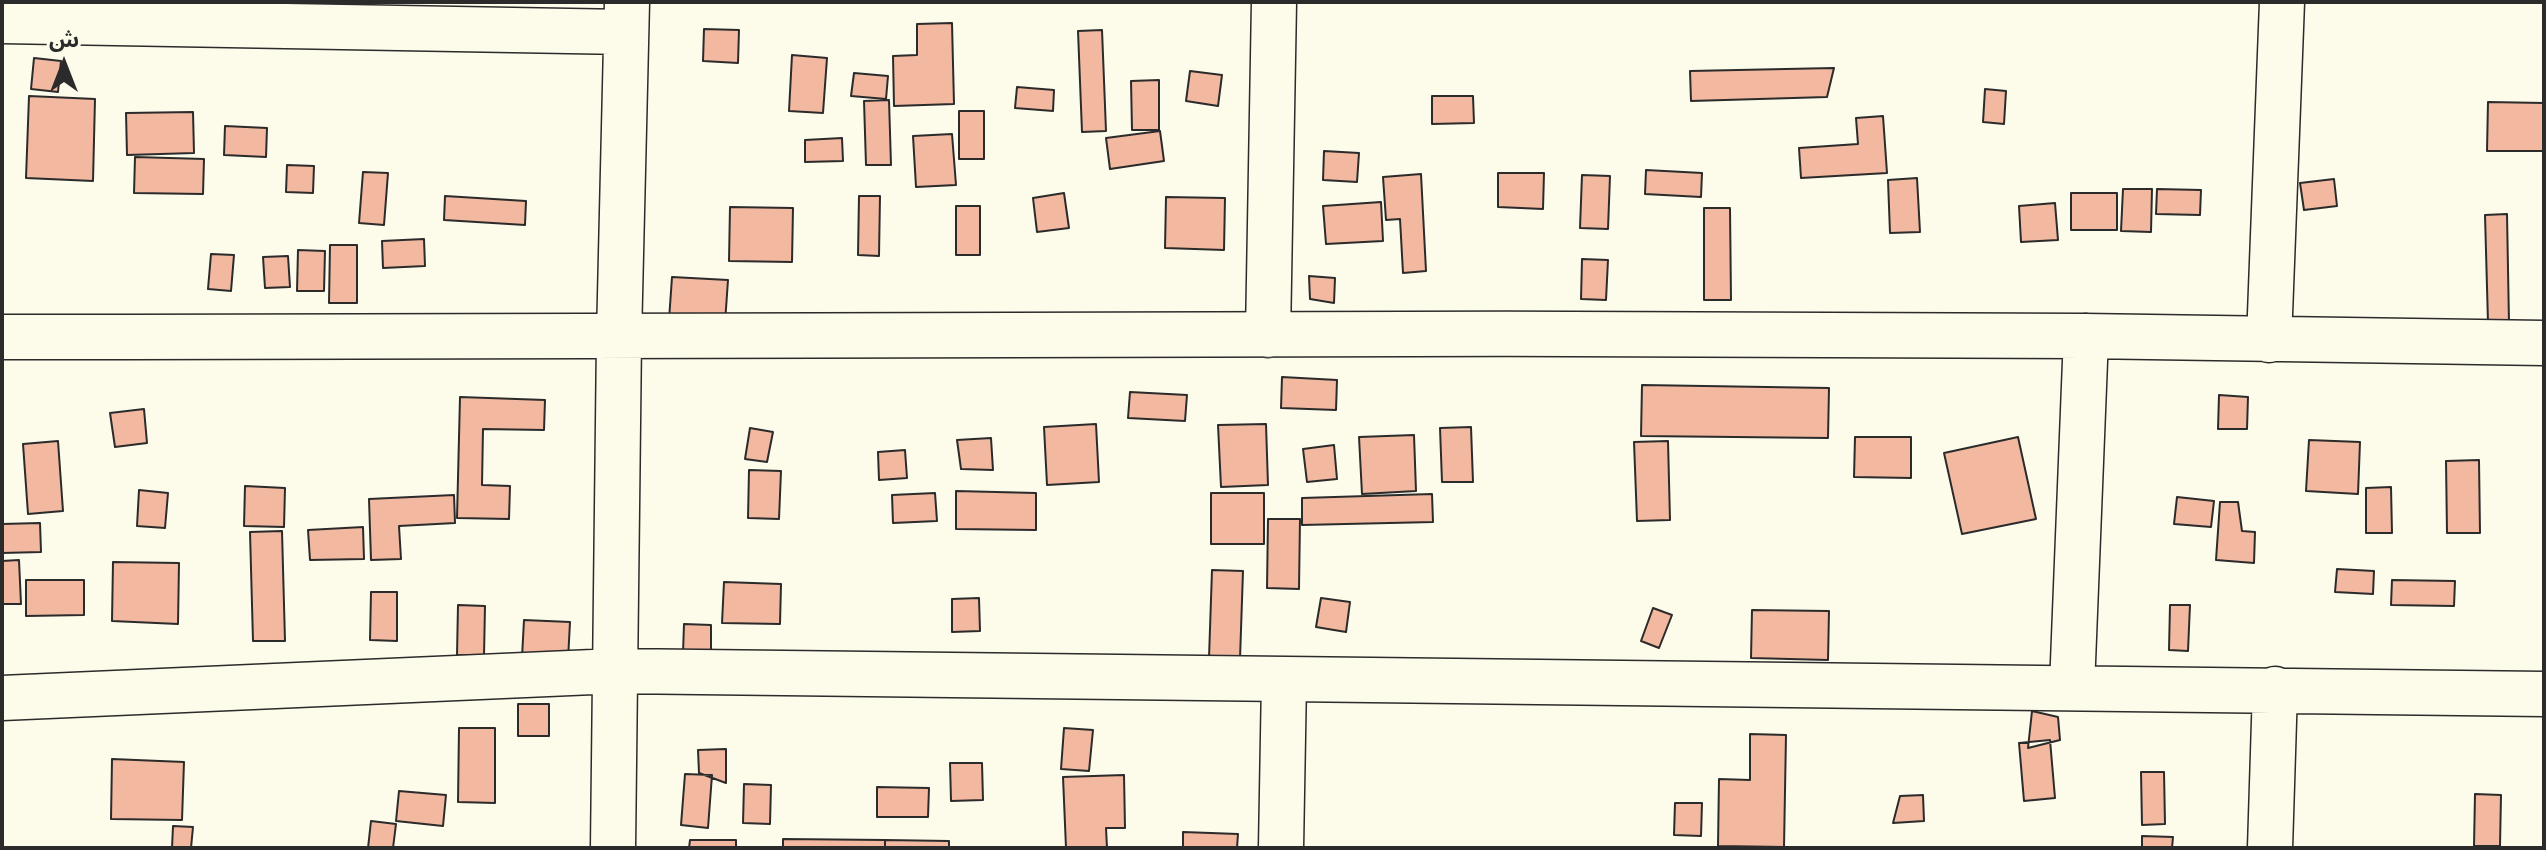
<!DOCTYPE html>
<meta charset="utf-8">
<style>
body{margin:0}
#map{position:relative;width:2546px;height:850px;overflow:hidden;background:#fdfbea;font-family:Helvetica,"Noto Sans Arabic",sans-serif}
canvas{display:block}
.frame{position:absolute;inset:0;border:4px solid #2b2b2b;pointer-events:none}
.north{position:absolute;left:24px;top:24px;width:80px;height:80px;-webkit-text-stroke:6px #fdfbea;paint-order:stroke;rotate:0deg;font-size:22px;font-weight:700;line-height:32px;text-align:center;color:#2b2b2b}
.north::after{content:'';display:block;margin:auto;width:28px;height:36px;background:#2b2b2b;clip-path:polygon(50% 0,100% 100%,50% 72%,0 100%)}
</style>
<div id="map">
<canvas width="2546" height="850"></canvas>
<div class="frame"></div>
<div class="north">ش</div>
</div>
<script>
const g = document.querySelector('canvas').getContext('2d');
g.lineJoin = 'round';
function fillPath(path, color) {
  g.fillStyle = color;
  g.fill(path, 'evenodd');
}
function strokePath(path, color, width, dash) {
  g.strokeStyle = color;
  g.lineWidth = width;
  g.lineCap = dash ? 'butt' : 'round';
  g.setLineDash(dash || []);
  g.stroke(path);
}
const building = new Path2D(`
 M 952,23 L 954,104 L 894,106 L 893,56 L 917,55 L 917,24 Z
 M 704,29 L 739,30 L 738,63 L 703,61 Z
 M 1102,30 L 1106,131 L 1082,132 L 1078,31 Z
 M 792,55 L 827,58 L 823,113 L 789,111 Z
 M 34,58 L 61,61 L 58,92 L 31,89 Z
 M 1834,68 L 1827,97 L 1691,101 L 1690,71 Z
 M 1190,71 L 1222,75 L 1218,106 L 1186,101 Z
 M 854,73 L 888,76 L 886,99 L 851,96 Z
 M 1159,80 L 1159,130 L 1132,130 L 1131,81 Z
 M 1017,87 L 1054,90 L 1053,111 L 1015,108 Z
 M 1985,89 L 2006,91 L 2004,124 L 1983,122 Z
 M 29,96 L 95,99 L 93,181 L 26,178 Z
 M 1432,96 L 1473,96 L 1474,123 L 1432,124 Z
 M 889,100 L 891,165 L 866,165 L 864,101 Z
 M 2488,102 L 2544,103 L 2544,151 L 2487,151 Z
 M 959,111 L 984,111 L 984,159 L 959,159 Z
 M 193,112 L 194,153 L 127,155 L 126,113 Z
 M 1883,116 L 1887,173 L 1801,178 L 1799,148 L 1858,144 L 1856,118 Z
 M 225,126 L 267,128 L 266,157 L 224,155 Z
 M 1160,131 L 1164,161 L 1110,169 L 1106,138 Z
 M 952,134 L 956,185 L 916,187 L 913,136 Z
 M 842,138 L 843,161 L 805,162 L 805,140 Z
 M 1324,151 L 1359,153 L 1357,182 L 1323,180 Z
 M 135,157 L 204,159 L 203,194 L 134,193 Z
 M 287,165 L 314,166 L 313,193 L 286,192 Z
 M 1646,170 L 1702,173 L 1701,197 L 1645,194 Z
 M 363,172 L 388,173 L 384,225 L 359,223 Z
 M 1498,173 L 1544,173 L 1543,209 L 1498,207 Z
 M 1421,174 L 1426,271 L 1403,273 L 1400,219 L 1386,220 L 1383,177 Z
 M 1582,175 L 1610,176 L 1608,229 L 1580,228 Z
 M 1917,178 L 1920,232 L 1890,233 L 1888,180 Z
 M 2334,179 L 2337,206 L 2304,210 L 2300,183 Z
 M 2123,189 L 2152,189 L 2151,232 L 2121,231 Z
 M 2157,189 L 2201,190 L 2200,215 L 2156,214 Z
 M 1064,193 L 1069,228 L 1037,232 L 1033,198 Z
 M 2071,193 L 2117,193 L 2117,230 L 2071,230 Z
 M 445,196 L 526,201 L 525,225 L 444,220 Z
 M 859,196 L 880,196 L 879,256 L 858,255 Z
 M 1166,197 L 1225,198 L 1224,250 L 1165,248 Z
 M 1381,202 L 1383,241 L 1326,244 L 1323,206 Z
 M 2055,203 L 2058,240 L 2021,242 L 2019,206 Z
 M 956,206 L 980,206 L 980,255 L 956,255 Z
 M 730,207 L 793,208 L 792,262 L 729,261 Z
 M 1704,208 L 1730,208 L 1731,300 L 1704,300 Z
 M 2507,214 L 2509,323 L 2488,323 L 2485,215 Z
 M 424,239 L 425,266 L 383,268 L 382,241 Z
 M 330,245 L 357,245 L 357,303 L 329,303 Z
 M 298,250 L 325,251 L 324,291 L 297,291 Z
 M 211,254 L 234,255 L 231,291 L 208,289 Z
 M 288,256 L 290,287 L 265,288 L 263,257 Z
 M 1582,259 L 1608,260 L 1606,300 L 1581,299 Z
 M 1309,276 L 1335,278 L 1334,303 L 1310,299 Z
 M 672,277 L 728,280 L 725,323 L 669,320 Z
 M 1282,377 L 1337,380 L 1336,410 L 1281,408 Z
 M 1642,385 L 1829,388 L 1828,438 L 1641,436 Z
 M 1130,392 L 1187,395 L 1185,421 L 1128,418 Z
 M 2219,395 L 2248,397 L 2247,429 L 2218,429 Z
 M 460,397 L 545,400 L 544,430 L 483,429 L 482,485 L 510,486 L 509,519 L 457,518 Z
 M 144,409 L 147,443 L 115,447 L 110,413 Z
 M 1096,424 L 1099,482 L 1047,485 L 1044,427 Z
 M 1266,424 L 1268,485 L 1221,487 L 1218,425 Z
 M 1471,427 L 1473,482 L 1442,482 L 1440,428 Z
 M 750,428 L 773,432 L 767,462 L 745,459 Z
 M 1414,435 L 1416,491 L 1362,494 L 1359,437 Z
 M 1855,437 L 1911,437 L 1911,478 L 1854,477 Z
 M 2018,437 L 2036,519 L 1962,534 L 1944,453 Z
 M 991,438 L 993,470 L 961,469 L 957,440 Z
 M 2309,440 L 2360,442 L 2358,494 L 2306,491 Z
 M 58,441 L 63,511 L 28,514 L 23,444 Z
 M 1668,441 L 1670,520 L 1637,521 L 1634,442 Z
 M 1334,445 L 1337,479 L 1307,482 L 1303,449 Z
 M 905,450 L 907,478 L 879,480 L 878,452 Z
 M 2479,460 L 2480,533 L 2447,533 L 2446,461 Z
 M 749,470 L 781,471 L 779,519 L 748,518 Z
 M 245,486 L 285,488 L 284,527 L 244,526 Z
 M 2391,487 L 2392,533 L 2366,533 L 2366,488 Z
 M 139,490 L 168,493 L 165,528 L 137,526 Z
 M 956,491 L 1036,493 L 1036,530 L 956,529 Z
 M 935,493 L 937,521 L 893,523 L 892,495 Z
 M 1211,493 L 1264,493 L 1264,544 L 1211,544 Z
 M 1432,494 L 1433,522 L 1302,525 L 1302,498 Z
 M 454,495 L 455,523 L 399,526 L 401,559 L 371,560 L 369,499 Z
 M 2177,497 L 2214,501 L 2211,527 L 2174,524 Z
 M 2220,502 L 2238,502 L 2242,531 L 2255,532 L 2254,563 L 2216,560 Z
 M 1268,519 L 1300,519 L 1299,589 L 1267,588 Z
 M 40,523 L 41,552 L 2,553 L 2,524 Z
 M 363,527 L 364,559 L 310,560 L 308,530 Z
 M 282,531 L 285,641 L 253,641 L 250,532 Z
 M 19,560 L 21,604 L 2,604 L 2,561 Z
 M 113,562 L 179,563 L 178,624 L 112,621 Z
 M 2337,569 L 2374,571 L 2373,594 L 2335,592 Z
 M 1212,570 L 1243,571 L 1240,659 L 1209,658 Z
 M 26,580 L 84,580 L 84,615 L 26,616 Z
 M 2392,580 L 2455,581 L 2454,606 L 2391,605 Z
 M 724,582 L 781,584 L 780,624 L 722,623 Z
 M 371,592 L 397,592 L 397,641 L 370,640 Z
 M 979,598 L 980,631 L 952,632 L 952,599 Z
 M 1321,598 L 1350,602 L 1346,632 L 1316,627 Z
 M 458,605 L 485,606 L 484,656 L 457,655 Z
 M 2170,605 L 2190,605 L 2188,651 L 2169,650 Z
 M 1653,608 L 1672,615 L 1659,648 L 1641,641 Z
 M 1752,610 L 1829,611 L 1828,660 L 1751,658 Z
 M 524,620 L 570,622 L 568,660 L 522,657 Z
 M 684,624 L 711,625 L 711,654 L 683,653 Z
 M 518,704 L 549,704 L 549,736 L 518,736 Z
 M 2032,711 L 2058,717 L 2060,740 L 2028,748 Z
 M 459,728 L 495,728 L 495,803 L 458,802 Z
 M 1064,728 L 1093,730 L 1089,771 L 1061,769 Z
 M 1750,734 L 1786,735 L 1784,847 L 1718,846 L 1719,779 L 1750,780 Z
 M 2050,740 L 2055,798 L 2024,801 L 2019,743 Z
 M 726,749 L 726,783 L 699,773 L 698,750 Z
 M 112,759 L 184,762 L 182,820 L 111,819 Z
 M 950,763 L 982,763 L 983,800 L 951,801 Z
 M 2141,772 L 2164,772 L 2165,824 L 2142,825 Z
 M 685,774 L 712,775 L 708,828 L 681,825 Z
 M 1124,775 L 1125,828 L 1106,828 L 1107,848 L 1066,848 L 1063,777 Z
 M 744,784 L 771,785 L 770,824 L 743,823 Z
 M 877,787 L 929,788 L 928,817 L 877,817 Z
 M 399,791 L 446,795 L 443,826 L 396,821 Z
 M 2475,794 L 2501,795 L 2500,846 L 2474,846 Z
 M 1923,795 L 1924,821 L 1893,823 L 1900,796 Z
 M 1675,803 L 1702,803 L 1701,836 L 1674,835 Z
 M 371,821 L 396,824 L 393,848 L 368,848 Z
 M 173,826 L 193,827 L 191,848 L 172,848 Z
 M 1183,832 L 1238,834 L 1237,848 L 1183,848 Z
 M 2142,836 L 2173,837 L 2172,848 L 2142,848 Z
 M 783,839 L 885,840 L 885,848 L 783,848 Z
 M 690,840 L 736,840 L 736,848 L 689,848 Z
 M 885,840 L 949,841 L 949,848 L 885,848 Z`);
const street = new Path2D(`
 M 2,21 L 626,32
 M 1268,335 L 1274,2
 M 2,337 C 696,338 1390,330 2084,336 C 2237,338 2391,341 2544,343
 M 2269,340 L 2282,2
 M 2072,687 L 2086,336
 M 2,698 L 616,671 L 2544,694
 M 613,848 L 619,338 L 627,2
 M 1281,848 L 1284,680
 M 2270,848 L 2275,689`);
fillPath(building, '#f2b8a0');
strokePath(building, '#2b2b2b', 2);
strokePath(street, '#2b2b2b', 47);
strokePath(street, '#fdfbea', 44);
</script>
